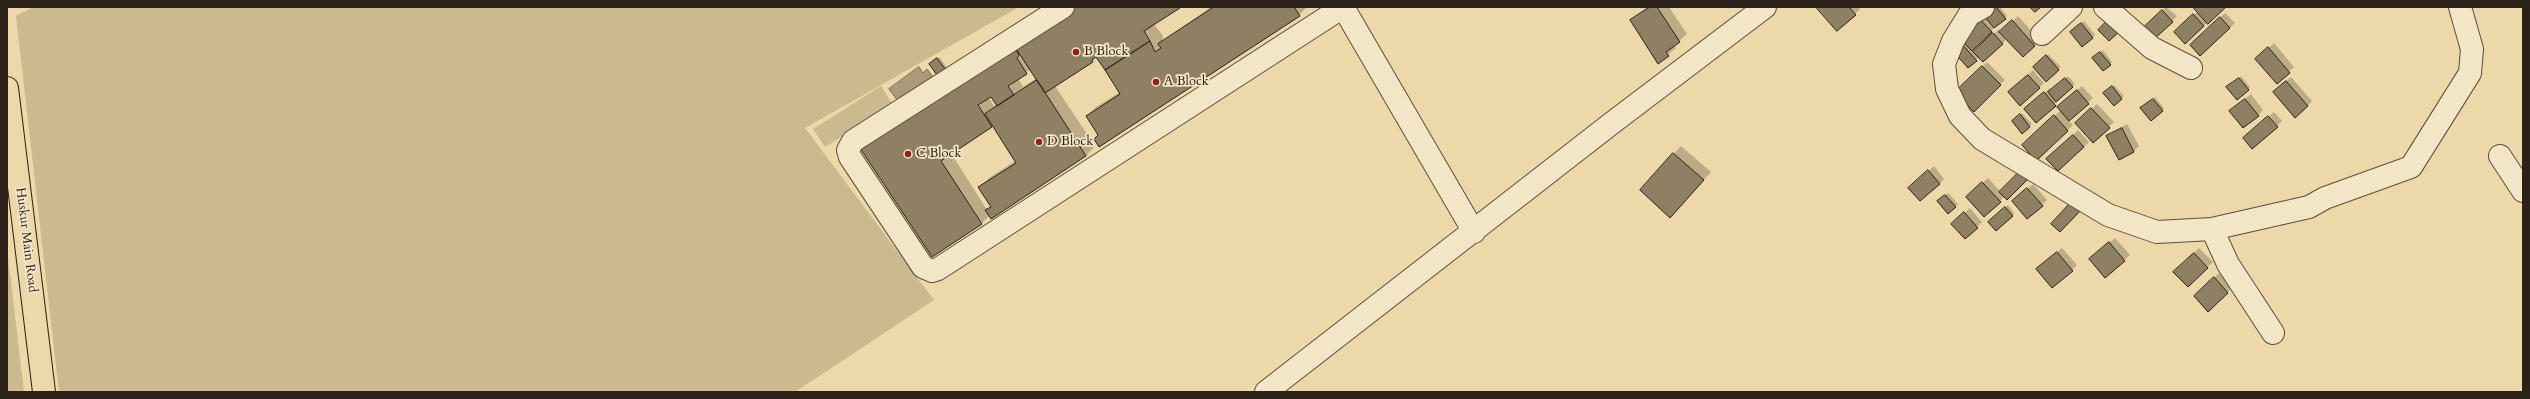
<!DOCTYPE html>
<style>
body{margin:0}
#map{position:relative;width:2530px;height:399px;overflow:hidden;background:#ecd8a8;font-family:Cardo,serif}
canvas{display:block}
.frame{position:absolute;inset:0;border:8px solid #2b2119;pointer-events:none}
</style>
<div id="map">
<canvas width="2530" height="399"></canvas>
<div class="frame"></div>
</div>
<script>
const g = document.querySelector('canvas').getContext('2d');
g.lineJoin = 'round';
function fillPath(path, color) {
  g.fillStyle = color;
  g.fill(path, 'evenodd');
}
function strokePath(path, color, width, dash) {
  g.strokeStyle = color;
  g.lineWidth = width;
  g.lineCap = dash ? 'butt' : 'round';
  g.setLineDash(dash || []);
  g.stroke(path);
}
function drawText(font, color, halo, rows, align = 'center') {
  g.font = font + ' Cardo,serif';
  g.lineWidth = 3.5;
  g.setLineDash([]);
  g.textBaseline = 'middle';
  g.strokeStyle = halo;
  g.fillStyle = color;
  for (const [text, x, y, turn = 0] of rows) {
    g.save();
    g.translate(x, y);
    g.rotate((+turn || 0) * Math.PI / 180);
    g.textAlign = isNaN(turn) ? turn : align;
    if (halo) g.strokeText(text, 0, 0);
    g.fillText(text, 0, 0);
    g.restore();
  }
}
const green = new Path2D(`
 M 33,7 L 1019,7 L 805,128 L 934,300 L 795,392 L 59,392 L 16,16 Z
 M 881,86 L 893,105 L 825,147 L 813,129 Z
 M 7,248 L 24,392 L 7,392 Z`);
const water = new Path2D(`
 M 919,67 L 923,73 L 927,69 L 933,77 L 898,101 L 889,89 Z`);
const shadow = new Path2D(`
 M 1072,7 L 1180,7 L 1154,24 L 1163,36 L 1163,41 L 1211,7 L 1307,7 L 1299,15 L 1099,135 L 1087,116 L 1096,107 L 1120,92 L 1097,57 L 1055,86 L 1095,146 L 1086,156 L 990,215 L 981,224 L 862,148 ZM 1031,69 L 1037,78 L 1023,87 L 1018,78 ZM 991,95 L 997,104 L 994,106 L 988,97 ZM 993,126 L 1015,161 L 989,178 L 980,187 L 991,206 L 987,210 L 951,153 Z
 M 1647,7 L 1669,7 L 1687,34 L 1674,45 L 1676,48 L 1659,62 L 1631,20 Z
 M 1817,7 L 1858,7 L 1860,9 L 1855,14 Z
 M 1991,7 L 2000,7 L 2007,16 L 1971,50 L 1974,53 L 1999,29 L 2001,32 L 2018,16 L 2040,40 L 2023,56 L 2007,39 L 1983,61 L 1979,57 L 1968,67 L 1952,49 Z
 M 2166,7 L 2177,16 L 2172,21 L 2144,28 Z
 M 2194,7 L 2225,7 L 2185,42 L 2176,32 L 2198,11 Z
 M 2225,13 L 2235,23 L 2230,28 L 2196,40 Z
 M 2084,21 L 2095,35 L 2082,46 L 2073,30 Z
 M 2274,43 L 2294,67 L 2277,83 L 2261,54 Z
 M 2103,50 L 2112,62 L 2103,70 L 2096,56 Z
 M 2048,54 L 2061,67 L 2046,81 L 2034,67 Z
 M 939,57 L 949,70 L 947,72 L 932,62 Z
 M 1987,62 L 2005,80 L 1974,110 L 1956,92 Z
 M 2033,70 L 2044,83 L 2039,88 L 2014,87 Z
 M 2068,76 L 2075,84 L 2036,122 L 2031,104 L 2050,88 L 2052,90 Z
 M 2241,76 L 2250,87 L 2248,89 L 2230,85 Z
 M 2291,77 L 2312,101 L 2307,106 L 2279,87 Z
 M 2114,85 L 2124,96 L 2114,105 L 2107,91 Z
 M 2082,86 L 2093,98 L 2068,120 L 2073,125 L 2036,160 L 2028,140 L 2061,110 L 2063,102 Z
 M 2251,94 L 2263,110 L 2258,115 L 2236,106 Z
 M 2155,97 L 2164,108 L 2162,111 L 2144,106 Z
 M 2097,104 L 2114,122 L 2093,142 L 2076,123 Z
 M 2274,112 L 2282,121 L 2277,126 L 2249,133 Z
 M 2022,113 L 2032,124 L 2022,132 L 2015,119 Z
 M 2127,124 L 2139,146 L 2134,151 L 2107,136 Z
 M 2078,130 L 2089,142 L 2084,147 L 2053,154 Z
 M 1681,146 L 1711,172 L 1678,209 L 1641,190 Z
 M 1934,166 L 1944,179 L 1939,184 L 1914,183 Z
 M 2022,171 L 2028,178 L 2007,199 L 2005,196 L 1984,216 L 1967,197 L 1988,178 L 2001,192 Z
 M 2033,184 L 2047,200 L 2042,205 L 2018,196 Z
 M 1948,193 L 1958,204 L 1955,207 L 1941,199 Z
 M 2008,205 L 2014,213 L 1996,230 L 1989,222 Z
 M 1970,208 L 1982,222 L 1965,238 L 1958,219 Z
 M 2115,238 L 2130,255 L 2105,277 L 2095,254 Z
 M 2062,248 L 2077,265 L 2072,270 L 2043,264 Z
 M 2199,248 L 2213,262 L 2188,286 L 2175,272 Z
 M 2219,273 L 2233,287 L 2208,310 L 2195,296 Z`);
const building = new Path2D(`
 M 1076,7 L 1179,7 L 1180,8 L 1144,31 L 1150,41 L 1105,70 L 1096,57 L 1092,60 L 1093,62 L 1045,93 L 1015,47 Z
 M 1214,7 L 1294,7 L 1300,16 L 1099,147 L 1094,139 L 1098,135 L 1086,116 L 1120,94 L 1105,70 L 1150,41 L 1155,52 L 1161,48 L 1158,44 Z
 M 1650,7 L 1657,7 L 1680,42 L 1666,52 L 1669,56 L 1658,64 L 1630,20 Z
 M 1816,7 L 1849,7 L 1856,15 L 1837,31 Z
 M 1990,7 L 1996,7 L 2006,19 L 1994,28 L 1982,13 Z
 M 2030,7 L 2041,7 L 2035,12 Z
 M 2193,7 L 2226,7 L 2208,24 Z
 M 2162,10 L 2173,22 L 2153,40 L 2143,28 Z
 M 2193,14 L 2204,26 L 2185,44 L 2174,32 Z
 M 1977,16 L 1992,32 L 1972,51 L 1957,36 Z
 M 2220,17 L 2230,28 L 2200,56 L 2190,45 Z
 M 2012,20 L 2035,46 L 2023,57 L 1999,32 Z
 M 2108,20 L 2120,31 L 2109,41 L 2098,30 Z
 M 2081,23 L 2093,38 L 2082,47 L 2070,32 Z
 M 1993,33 L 2003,44 L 1983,62 L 1973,52 Z
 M 1960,42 L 1977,61 L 1968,68 L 1951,49 Z
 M 1014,47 L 1019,55 L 1017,58 L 1027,74 L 1008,86 L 1014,95 L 997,106 L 991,97 L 978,105 L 992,127 L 941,161 L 982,224 L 932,257 L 860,148 Z
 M 2268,47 L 2290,73 L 2277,84 L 2255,59 Z
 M 2100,52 L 2111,65 L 2103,71 L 2092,58 Z
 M 2046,55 L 2059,70 L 2046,82 L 2033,67 Z
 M 937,58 L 948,73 L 940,79 L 929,64 Z
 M 1982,66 L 2001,85 L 1974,112 L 1955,92 Z
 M 2028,75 L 2040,88 L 2020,106 L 2008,92 Z
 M 2065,78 L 2073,87 L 2056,102 L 2048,92 Z
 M 2239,78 L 2249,90 L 2237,100 L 2226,87 Z
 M 1037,80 L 1086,156 L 991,219 L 985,210 L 991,207 L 978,187 L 1016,163 L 985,114 Z
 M 2286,81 L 2308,106 L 2295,118 L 2273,92 Z
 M 2112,86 L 2122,99 L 2114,106 L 2103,93 Z
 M 2077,90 L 2089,104 L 2069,121 L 2057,107 Z
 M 2044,92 L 2056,106 L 2036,123 L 2024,109 Z
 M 2153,99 L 2163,111 L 2151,121 L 2140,108 Z
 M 2245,99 L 2259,116 L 2243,128 L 2229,111 Z
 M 2091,108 L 2110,128 L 2093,143 L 2075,123 Z
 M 2020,114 L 2030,127 L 2022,134 L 2012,121 Z
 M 2054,115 L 2068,131 L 2036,161 L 2022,145 Z
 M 2268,116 L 2278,127 L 2252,149 L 2243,138 Z
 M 2122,128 L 2134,152 L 2119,160 L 2106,136 Z
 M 2073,135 L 2084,147 L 2058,171 L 2046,159 Z
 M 1673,153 L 1704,180 L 1670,218 L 1640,190 Z
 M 1928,170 L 1940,184 L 1920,201 L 1908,188 Z
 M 2019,172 L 2027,180 L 2007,200 L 1999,192 Z
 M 1982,182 L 2001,202 L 1984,217 L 1966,197 Z
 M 2027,188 L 2043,206 L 2027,219 L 2012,201 Z
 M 1945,195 L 1956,207 L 1948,214 L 1937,201 Z
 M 2075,198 L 2084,207 L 2060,232 L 2051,224 Z
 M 2005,207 L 2013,216 L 1996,231 L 1988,222 Z
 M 1964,212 L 1978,228 L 1965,239 L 1951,224 Z
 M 2109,242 L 2125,261 L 2105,278 L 2089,259 Z
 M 2057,252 L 2073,271 L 2052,288 L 2036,269 Z
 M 2194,253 L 2208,268 L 2188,287 L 2173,272 Z
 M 2214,277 L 2228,293 L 2208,312 L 2194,296 Z`);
const minor = new Path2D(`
 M 1063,7 L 853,141 L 848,150 L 850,157 L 923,267 L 932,271 L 938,269 L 1343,7
 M 1343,7 L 1474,232
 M 1983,7 L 1969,15 L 1953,41 L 1944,64 L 1947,89 L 1960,116 L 1982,139 L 2108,215 L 2157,232 L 2212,229 L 2309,207 L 2325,198 L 2411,167 L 2470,73 L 2472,49 L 2460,7
 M 2105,7 L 2152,48 L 2191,68
 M 2042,34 L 2071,7
 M 2500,156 L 2523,191
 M 2212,229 L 2228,264 L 2273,333
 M 1266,392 L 1612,123 L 1765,7`);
const major = new Path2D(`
 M 7,88 L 44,392`);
const markers = [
 [1076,52,4,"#8f2418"],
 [1156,82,4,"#8f2418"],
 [1039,142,4,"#8f2418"],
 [908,154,4,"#8f2418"]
];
const poiNames = [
 ["B Block",1084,52],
 ["A Block",1164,82],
 ["D Block",1047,142],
 ["C Block",916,154]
];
const streetNames = [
 ["Huskur Main Road",26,240,83]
];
fillPath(green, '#cbb990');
fillPath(water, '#aa9a77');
strokePath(water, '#776a51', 1);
fillPath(shadow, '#0003');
fillPath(building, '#8f8063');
strokePath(building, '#2b2119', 1);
strokePath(minor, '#5b4f3d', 24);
strokePath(major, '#2b2119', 24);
strokePath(minor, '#f3e6c6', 22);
strokePath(major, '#ecd8a8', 22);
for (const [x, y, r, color] of markers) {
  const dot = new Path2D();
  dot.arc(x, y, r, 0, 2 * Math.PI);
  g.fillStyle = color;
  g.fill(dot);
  strokePath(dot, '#f3e6c6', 1.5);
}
drawText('13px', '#2b2119', '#f3e6c6', poiNames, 'left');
drawText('13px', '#2b2119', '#f3e6c6', streetNames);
</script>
